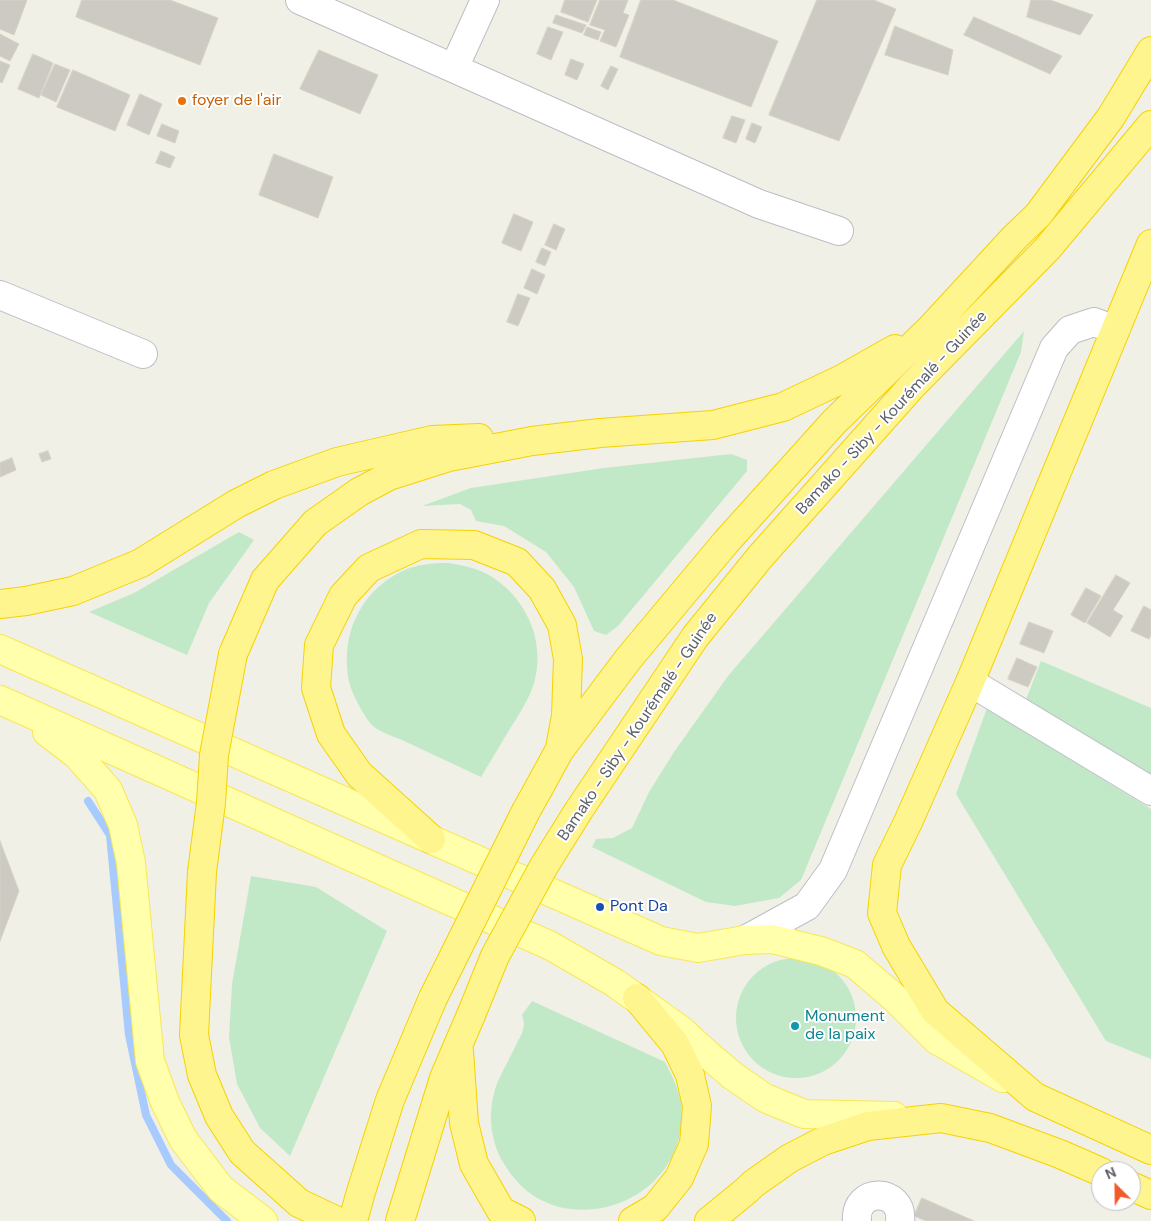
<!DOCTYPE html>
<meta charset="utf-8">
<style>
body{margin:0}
#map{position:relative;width:1151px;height:1221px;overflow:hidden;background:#f0f0e6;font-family:"DM Sans",sans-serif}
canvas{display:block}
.north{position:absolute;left:1091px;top:1161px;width:50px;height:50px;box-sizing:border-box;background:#fff;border:1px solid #bebfc2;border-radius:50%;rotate:337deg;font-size:14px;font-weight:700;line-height:20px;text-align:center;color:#5d6067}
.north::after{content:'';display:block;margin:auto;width:18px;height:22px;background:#f35a29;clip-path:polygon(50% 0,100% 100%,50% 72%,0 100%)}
</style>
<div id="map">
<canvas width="1151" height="1221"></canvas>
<div class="north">N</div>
</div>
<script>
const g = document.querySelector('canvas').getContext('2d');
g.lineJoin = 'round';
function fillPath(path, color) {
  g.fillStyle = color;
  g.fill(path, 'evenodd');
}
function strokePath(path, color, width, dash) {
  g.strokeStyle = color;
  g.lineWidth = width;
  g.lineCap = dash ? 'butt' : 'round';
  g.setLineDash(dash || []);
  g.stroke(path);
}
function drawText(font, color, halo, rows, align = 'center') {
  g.font = font + ' "DM Sans",sans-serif';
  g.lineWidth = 4;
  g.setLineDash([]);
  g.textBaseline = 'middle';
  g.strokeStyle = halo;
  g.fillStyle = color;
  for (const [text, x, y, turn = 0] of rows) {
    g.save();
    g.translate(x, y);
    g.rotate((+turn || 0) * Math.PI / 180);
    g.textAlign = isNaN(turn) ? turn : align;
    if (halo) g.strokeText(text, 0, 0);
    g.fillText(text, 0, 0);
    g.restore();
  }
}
const green = new Path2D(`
 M 1024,331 L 1021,352 L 801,880 L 779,898 L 735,906 L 706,902 L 592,847 L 596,839 L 613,838 L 632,828 L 649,792 L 674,752 L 728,676 Z
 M 731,454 L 747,460 L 747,471 L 618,626 L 606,635 L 594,631 L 574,587 L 546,552 L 504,526 L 476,521 L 471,510 L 460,504 L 422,506 L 471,488 L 604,468 Z
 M 239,532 L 254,540 L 209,603 L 187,655 L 89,612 L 134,593 Z
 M 448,563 C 460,565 473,567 485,573 C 524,593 547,640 534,683 C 529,699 520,713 511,727 C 501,744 491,760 481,777 C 455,765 428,752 402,740 C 395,737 380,732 374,727 C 366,720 353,696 350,685 C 338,635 362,586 410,568 C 422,564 435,563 448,563 Z
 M 1041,661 L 1151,708 L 1151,778 L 1025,702 Z
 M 987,708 L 1151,809 L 1151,1059 L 1106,1041 L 956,794 Z
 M 251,876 L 316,887 L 387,931 L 290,1156 L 260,1128 L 237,1084 L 229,1037 L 232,984 Z
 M736 1018a60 60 0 1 1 120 0a60 60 0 1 1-120 0Z
 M 532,1001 L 665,1062 C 674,1079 682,1096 682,1116 C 681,1179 620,1221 559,1207 C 542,1202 526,1193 515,1179 C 505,1167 496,1153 493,1136 C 489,1118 491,1098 498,1081 C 504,1068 511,1056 517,1043 C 519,1039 522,1034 523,1030 C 525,1025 523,1019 522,1015 Z`);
const stream = new Path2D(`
 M 88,801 L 110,835 L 129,1035 L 146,1115 L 171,1165 L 227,1221`);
const building = new Path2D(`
 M 0,0 L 27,0 L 14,35 L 0,29 Z
 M 82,0 L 170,0 L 218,18 L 200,65 L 76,17 Z
 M 565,0 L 597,0 L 588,22 L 561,12 Z
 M 600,0 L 628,0 L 623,13 L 629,15 L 616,47 L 600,41 L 605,30 L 590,25 Z
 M 641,0 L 673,0 L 778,41 L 751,107 L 620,57 Z
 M 817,0 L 874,0 L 896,9 L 839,141 L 769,115 Z
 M 1031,0 L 1050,0 L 1093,15 L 1080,35 L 1027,17 Z
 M 556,15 L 586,25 L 582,33 L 553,23 Z
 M 974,17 L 1062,56 L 1050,74 L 964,35 Z
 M 895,26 L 953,50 L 948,75 L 885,55 Z
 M 548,27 L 563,32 L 551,60 L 537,54 Z
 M 587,27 L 601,32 L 598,40 L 584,35 Z
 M 0,34 L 19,44 L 10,61 L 0,56 Z
 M 319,50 L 378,75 L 360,114 L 300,89 Z
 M 33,54 L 53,63 L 39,98 L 18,89 Z
 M 571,59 L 584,64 L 577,80 L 565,75 Z
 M 0,61 L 10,65 L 2,83 L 0,82 Z
 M 55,64 L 70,70 L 56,102 L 41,95 Z
 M 611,66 L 618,69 L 608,90 L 601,86 Z
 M 73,70 L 130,95 L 115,131 L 57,107 Z
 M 140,94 L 162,104 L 149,135 L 127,125 Z
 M 732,116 L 745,120 L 736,143 L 723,138 Z
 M 752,123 L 762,127 L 755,143 L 746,139 Z
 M 162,124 L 179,131 L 175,143 L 157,136 Z
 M 161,151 L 175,157 L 170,168 L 156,163 Z
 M 274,154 L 333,177 L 318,218 L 259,195 Z
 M 514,214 L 533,222 L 521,251 L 502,243 Z
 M 554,224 L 565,229 L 556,250 L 545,245 Z
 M 542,248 L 551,252 L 545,266 L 536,262 Z
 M 532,269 L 545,275 L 537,294 L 524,288 Z
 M 518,294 L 530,298 L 518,326 L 507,322 Z
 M 48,451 L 51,459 L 42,462 L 39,454 Z
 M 12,458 L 16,470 L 0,477 L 0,463 Z
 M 1116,575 L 1130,583 L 1113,610 L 1123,616 L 1110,637 L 1087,623 Z
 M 1086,588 L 1101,596 L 1085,623 L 1071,615 Z
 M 1144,606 L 1151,610 L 1151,635 L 1149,639 L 1131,631 Z
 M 1029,622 L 1053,631 L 1044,653 L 1020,644 Z
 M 1017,658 L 1037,667 L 1028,687 L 1008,679 Z
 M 0,841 L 19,891 L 0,941 Z
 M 922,1198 L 974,1221 L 926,1221 L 914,1216 Z`);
const minor = new Path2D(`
 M 300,0 L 759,204 L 839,231
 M 454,68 L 485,0
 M 0,295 L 143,354
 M 970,682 L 1151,791
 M 745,940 L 807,906 L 833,870 L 1054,348 L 1070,330 L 1094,322 L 1115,330
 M 857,1221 C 854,1186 904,1188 900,1221`);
const major = new Path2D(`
 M 0,649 L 661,941 L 698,948 L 745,940 L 772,939 L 821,951 L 855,964 L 896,999 L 937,1040 L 1003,1078
 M 0,700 L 551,946 L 615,983 L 682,1031 L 707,1054 L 733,1076 L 765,1098 L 804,1114 L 894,1116
 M 47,732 L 77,755 L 108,790 L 123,825 L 131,863 L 150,1061 L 165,1102 L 183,1139 L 221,1189 L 263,1221`);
const highway = new Path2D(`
 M 1151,244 L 970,682 L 908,822 L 887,865 L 882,913 L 896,946 L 935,1011 L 1035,1097 L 1151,1150
 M 0,604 L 26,601 L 73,591 L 141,563 L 236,504 L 274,485 L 337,462 L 432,440 L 479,438
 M 233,654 L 265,580 L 315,523 L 359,492 L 389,476 L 449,457 L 532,441 L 600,433 L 713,425 L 783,407 L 842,379 L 895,349
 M 540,786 L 559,751 L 629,658 L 726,542 L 834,422 L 931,328 L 1015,237 L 1038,215 L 1111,117 L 1151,51
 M 579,810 L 695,637 L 760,557 L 912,386 L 1047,249 L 1151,125
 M 431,839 L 359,774 L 331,734 L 316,688 L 319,645 L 343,596 L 369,568 L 421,544 L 474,545 L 517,562 L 542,589 L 562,625 L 568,659 L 566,716 L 560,748
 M 202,872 L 194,1035 L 202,1075 L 219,1116 L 242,1152 L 299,1203 L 337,1221
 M 459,1051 L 464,1123 L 474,1164 L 501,1211 L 521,1221
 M 1131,1186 L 1151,1195
 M 353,1221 L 360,1195 L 390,1100 L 433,998
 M 400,1221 L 444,1078 L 471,1015
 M 633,1221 L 655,1208 L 679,1178 L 694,1144 L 697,1106 L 690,1075 L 675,1044 L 637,998
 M 709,1221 L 747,1190 L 753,1184 L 790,1158 L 823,1141 L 868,1126 L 941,1118 L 990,1128 L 1060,1154 L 1101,1172`);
const highwayBridge = new Path2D(`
 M 202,872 L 211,803 L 214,755 L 233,654
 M 433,998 L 526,811 L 540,786
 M 471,1015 L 495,956 L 544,866 L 579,810`);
const markers = [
 [182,101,5,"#e8710a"],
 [600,907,5,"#1a4fb4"],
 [795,1026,5,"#0f9aa8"]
];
const foodNames = [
 ["foyer de l'air",192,101]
];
const streetNames = [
 ["Bamako - Siby - Kourémalé - Guinée",892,413,-47],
 ["Bamako - Siby - Kourémalé - Guinée",638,727,-56]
];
const transitNames = [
 ["Pont Da",610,907]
];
const cultureNames = [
 ["Monument",805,1017],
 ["de la paix",805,1035]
];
fillPath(green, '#c1e9c8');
strokePath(stream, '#a7caff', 8);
fillPath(building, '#cccac3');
strokePath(building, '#d6d3c4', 1);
strokePath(minor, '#bdbec5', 30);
strokePath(major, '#fae756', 30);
strokePath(highway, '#f6d200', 30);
strokePath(minor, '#fff', 28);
strokePath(major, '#ffffac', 28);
strokePath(highway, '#fff58e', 28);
strokePath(highwayBridge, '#f6d200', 30, []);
strokePath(highwayBridge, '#fff58e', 28);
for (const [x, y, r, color] of markers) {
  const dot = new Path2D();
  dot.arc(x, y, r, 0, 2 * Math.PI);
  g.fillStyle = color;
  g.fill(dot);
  strokePath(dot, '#fff', 2);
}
drawText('16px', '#c56008', '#fff', foodNames, 'left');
drawText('16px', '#5d6067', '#fff', streetNames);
drawText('16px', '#164399', '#fff', transitNames, 'left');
drawText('16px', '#0d838f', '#fff', cultureNames, 'left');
</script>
